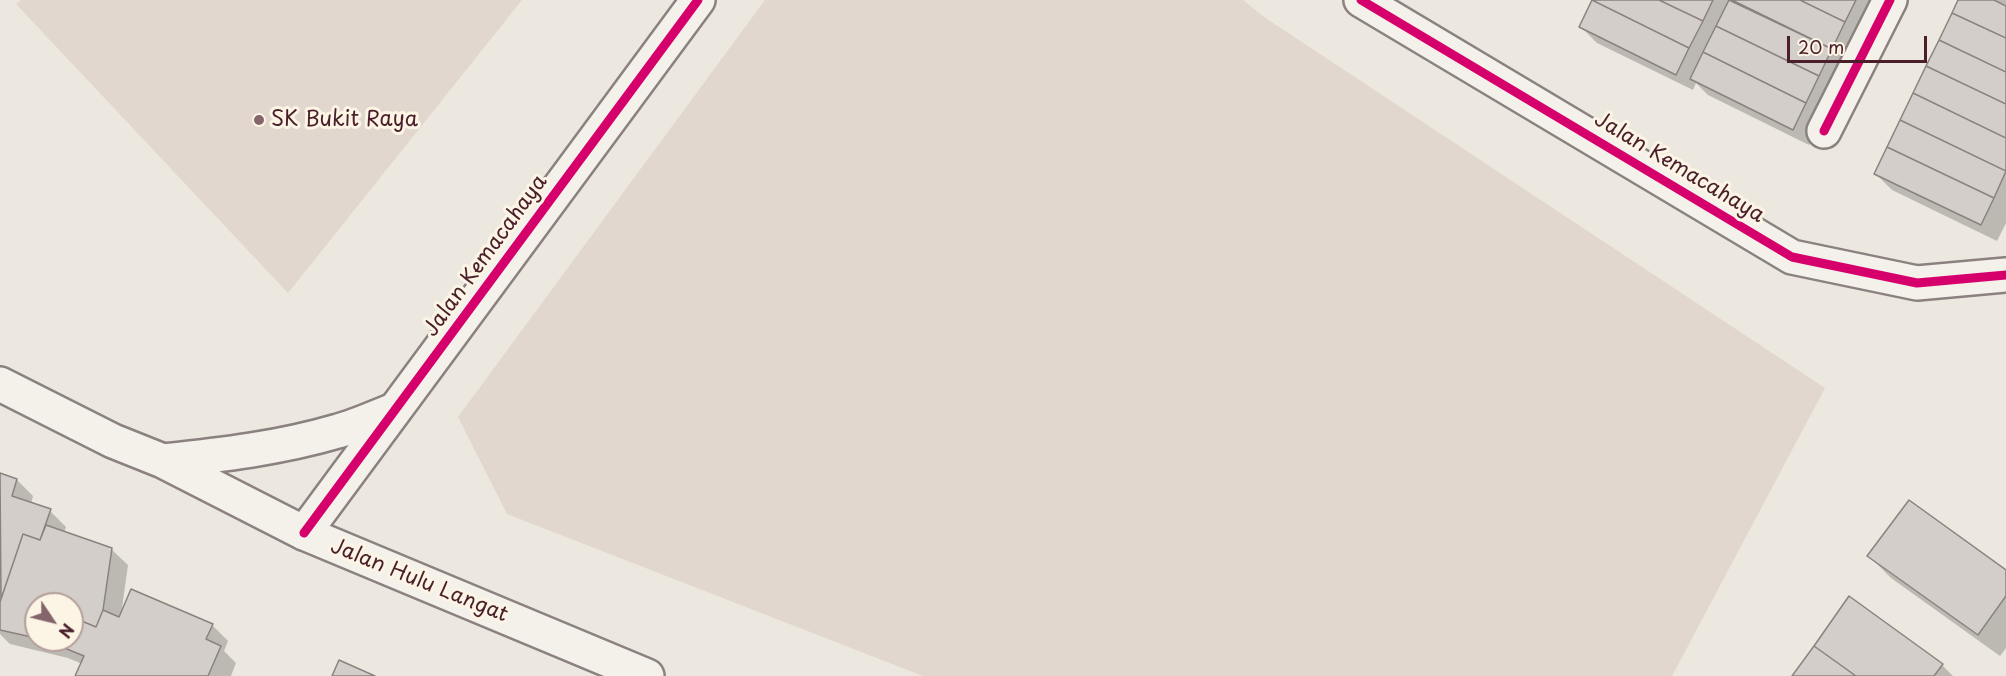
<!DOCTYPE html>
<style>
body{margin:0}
#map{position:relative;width:2006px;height:676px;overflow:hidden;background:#ece7df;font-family:"Playpen Sans",sans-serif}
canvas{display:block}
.north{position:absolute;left:24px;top:592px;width:60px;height:60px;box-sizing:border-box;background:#fcf5e5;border:2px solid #b59f9b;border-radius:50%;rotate:125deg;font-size:16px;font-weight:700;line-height:24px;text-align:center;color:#4a1f2b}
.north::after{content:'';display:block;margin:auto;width:21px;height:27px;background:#83656a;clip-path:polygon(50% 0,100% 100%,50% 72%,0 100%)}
.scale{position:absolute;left:1787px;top:36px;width:140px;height:27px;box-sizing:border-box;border:3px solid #4a1f2b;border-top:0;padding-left:8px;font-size:18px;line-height:21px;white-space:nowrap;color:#4a1f2b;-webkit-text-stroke:4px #fcf5e5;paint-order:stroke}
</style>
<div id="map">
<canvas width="2006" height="676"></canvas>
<div class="north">N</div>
<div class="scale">20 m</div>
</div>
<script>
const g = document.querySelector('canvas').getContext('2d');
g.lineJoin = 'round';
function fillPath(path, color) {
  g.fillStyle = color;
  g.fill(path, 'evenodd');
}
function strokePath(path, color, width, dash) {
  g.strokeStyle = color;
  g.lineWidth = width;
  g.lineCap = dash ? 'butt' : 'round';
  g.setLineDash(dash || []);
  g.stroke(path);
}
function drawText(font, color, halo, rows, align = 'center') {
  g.font = font + ' "Playpen Sans",sans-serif';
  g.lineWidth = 6;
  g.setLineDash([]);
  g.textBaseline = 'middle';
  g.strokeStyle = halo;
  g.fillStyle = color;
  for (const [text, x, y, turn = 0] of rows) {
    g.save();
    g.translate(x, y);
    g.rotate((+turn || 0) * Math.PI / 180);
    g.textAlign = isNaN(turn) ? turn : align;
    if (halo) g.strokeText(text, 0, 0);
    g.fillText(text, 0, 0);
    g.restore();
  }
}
const green = new Path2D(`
 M 21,0 L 522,0 L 288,293 L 16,4 Z
 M 765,0 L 1243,0 L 1264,17 L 1825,388 L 1672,676 L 923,676 L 507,514 L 458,417 Z`);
const shadow = new Path2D(`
 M 1594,0 L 1880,0 L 1809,145 L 1708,95 L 1696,83 L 1693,90 L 1597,43 L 1581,27 Z
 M 1959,0 L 2006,0 L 2006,223 L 1997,241 L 1892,190 L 1876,174 Z
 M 0,474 L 17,480 L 33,496 L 31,504 L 50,511 L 66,527 L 64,533 L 111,549 L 128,565 L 121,615 L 212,625 L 228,641 L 224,651 L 236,663 L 231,676 L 77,676 L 82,664 L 68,658 L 10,644 L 0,634 ZM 36,604 L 72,604 L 72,640 L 36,640 Z
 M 1869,556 L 2006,572 L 2006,648 L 2000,656 L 1891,578 Z
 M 1942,665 L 1953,676 L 1794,676 Z`);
const building = new Path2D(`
 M 1592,0 L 1659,0 L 1703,21 L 1689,48 Z
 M 1592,0 L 1689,48 L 1676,75 L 1579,27 Z
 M 1659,0 L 1713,0 L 1703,21 Z
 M 1729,0 L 1832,49 L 1819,76 L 1716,26 Z
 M 1732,0 L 1800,0 L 1845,22 L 1832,49 Z
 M 1800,0 L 1856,0 L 1845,22 Z
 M 1958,0 L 1994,0 L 2006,6 L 2006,38 L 1952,13 Z
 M 1952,13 L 2006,38 L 2006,72 L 1939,40 Z
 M 1716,26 L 1819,76 L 1806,103 L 1703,52 Z
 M 1939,40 L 2006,72 L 2006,104 L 1926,66 Z
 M 1703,52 L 1806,103 L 1793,130 L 1690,79 Z
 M 1926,66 L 2006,104 L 2006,138 L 1913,93 Z
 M 1913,93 L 2006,138 L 2006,171 L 1900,120 Z
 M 1900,120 L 2006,171 L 1994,198 L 1887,147 Z
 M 1887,147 L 1994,198 L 1981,225 L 1874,174 Z
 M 0,473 L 17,479 L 12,496 L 51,509 L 40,540 L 23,534 L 1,599 Z
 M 1909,500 L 2006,570 L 2006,596 L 1978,635 L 1867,556 Z
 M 46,525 L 112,548 L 103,610 L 96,627 L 72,617 L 72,604 L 36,604 L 36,638 L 0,630 L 0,602 L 23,534 L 40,540 Z
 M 131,589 L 213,624 L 206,639 L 221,646 L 208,676 L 75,676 L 84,656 L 50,642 L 50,640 L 72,640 L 72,617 L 96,627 L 103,610 L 119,617 Z
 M 1849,596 L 1943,664 L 1934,676 L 1856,676 L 1814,646 Z
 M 1814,646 L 1856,676 L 1792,676 Z
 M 339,660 L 375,676 L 332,676 Z`);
const minor = new Path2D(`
 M 1361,0 L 1792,257 L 1917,283 L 2006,275
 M 1824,131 L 1890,0
 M 304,533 L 698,0`);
const major = new Path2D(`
 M 0,384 L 113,441 L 163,461 L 304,533 L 647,676
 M 163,461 C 222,455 280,448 338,431 C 357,426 376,417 394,410`);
const cycleway = new Path2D(`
 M 1361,0 L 1792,257 L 1917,283 L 2006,275
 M 1824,131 L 1890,0
 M 304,533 L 698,0`);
const markers = [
 [259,120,6,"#83656a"]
];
const poiNames = [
 ["SK Bukit Raya",271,120]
];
const streetNames = [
 ["Jalan Kemacahaya",1679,168,31],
 ["Jalan Kemacahaya",486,256,-54],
 ["Jalan Hulu Langat",419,581,22]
];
fillPath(green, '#e1d7ce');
fillPath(shadow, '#0003');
fillPath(building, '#d3cec9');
strokePath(building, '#8b817f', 1.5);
strokePath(minor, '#8b817f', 38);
strokePath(major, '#8b817f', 38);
strokePath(minor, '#f4f0ea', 33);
strokePath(major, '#f4f0ea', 33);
strokePath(cycleway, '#d6006c', 9);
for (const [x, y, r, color] of markers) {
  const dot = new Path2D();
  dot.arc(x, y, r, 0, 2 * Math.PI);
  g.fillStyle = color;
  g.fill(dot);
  strokePath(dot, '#fcf5e5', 2);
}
drawText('21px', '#4a1f2b', '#fcf5e5', poiNames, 'left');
drawText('21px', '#4a1f2b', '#fcf5e5', streetNames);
</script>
